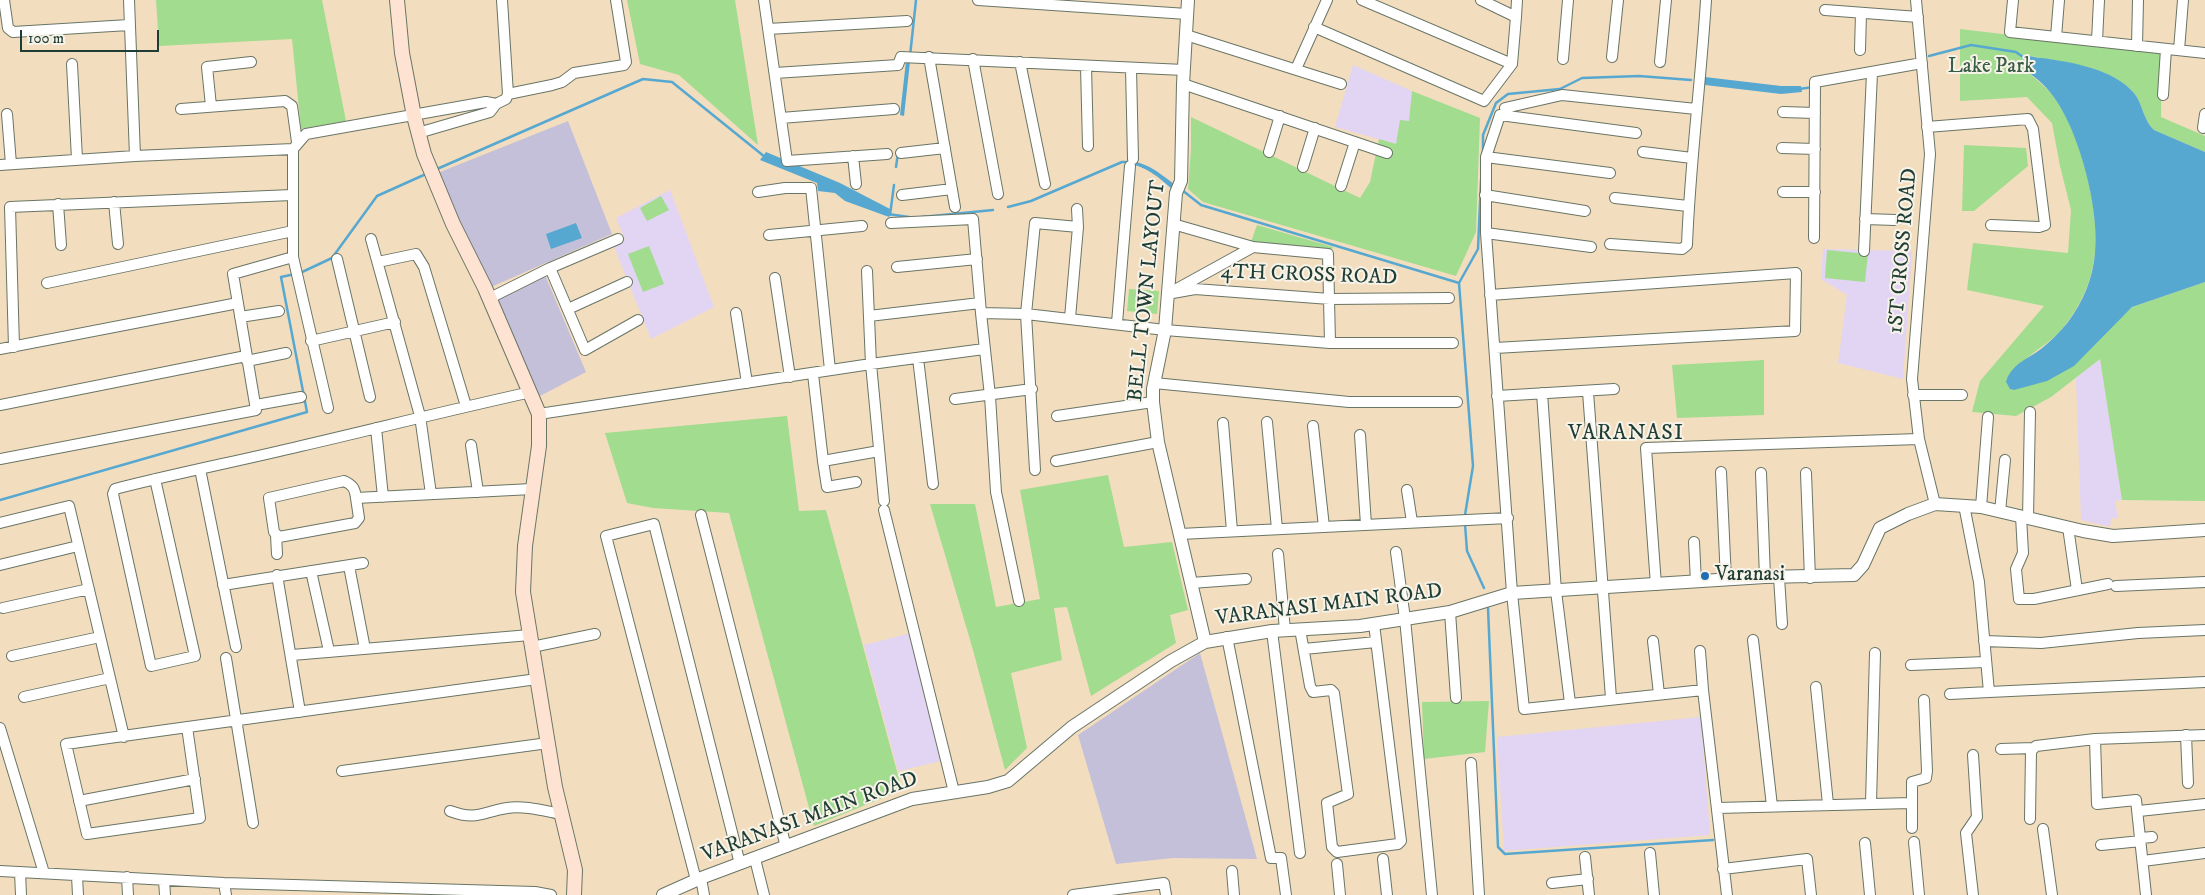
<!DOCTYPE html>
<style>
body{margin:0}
#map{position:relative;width:2205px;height:895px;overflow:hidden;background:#f3ddbf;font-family:"IM FELL DW Pica",serif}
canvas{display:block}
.scale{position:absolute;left:20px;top:30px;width:139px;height:22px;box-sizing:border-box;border:2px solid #1f3d34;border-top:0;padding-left:6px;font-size:15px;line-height:18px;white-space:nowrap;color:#1f3d34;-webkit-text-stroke:4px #f7f3e8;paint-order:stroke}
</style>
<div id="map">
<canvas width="2205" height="895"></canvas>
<div class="scale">100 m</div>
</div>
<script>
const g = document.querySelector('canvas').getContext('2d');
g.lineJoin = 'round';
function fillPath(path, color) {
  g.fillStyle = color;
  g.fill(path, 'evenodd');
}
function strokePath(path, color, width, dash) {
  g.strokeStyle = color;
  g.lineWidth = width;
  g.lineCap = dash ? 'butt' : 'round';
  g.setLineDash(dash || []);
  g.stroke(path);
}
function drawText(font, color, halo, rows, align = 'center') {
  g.font = font + ' "IM FELL DW Pica",serif';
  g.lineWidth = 4;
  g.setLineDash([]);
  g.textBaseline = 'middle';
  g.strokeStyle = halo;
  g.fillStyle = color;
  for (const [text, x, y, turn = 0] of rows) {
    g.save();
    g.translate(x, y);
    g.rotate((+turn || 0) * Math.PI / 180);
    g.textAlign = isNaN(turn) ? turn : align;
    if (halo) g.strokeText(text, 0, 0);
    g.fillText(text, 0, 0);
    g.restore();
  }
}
const built = new Path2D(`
 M 1353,65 L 1412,91 L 1409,122 L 1396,144 L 1335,127 Z
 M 670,190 L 714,307 L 651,339 L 613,244 L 625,240 L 616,218 Z
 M 1823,249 L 1912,251 L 1903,379 L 1838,363 L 1847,295 L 1821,279 Z
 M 2100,359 L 2122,500 L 2115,501 L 2118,518 L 2111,518 L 2110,527 L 2081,520 L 2076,378 Z
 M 911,633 L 946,760 L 898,771 L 864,645 Z
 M 1701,717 L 1710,835 L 1504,851 L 1497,737 Z`);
const industrial = new Path2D(`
 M 568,121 L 612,234 L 491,287 L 448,196 L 440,172 Z
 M 545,275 L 586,372 L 540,396 L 492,298 Z
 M 1200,653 L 1257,859 L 1173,858 L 1116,864 L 1078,735 Z`);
const green = new Path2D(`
 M 156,0 L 322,0 L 346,121 L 301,129 L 292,39 L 159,46 Z
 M 627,0 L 735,0 L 758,145 L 679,75 L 640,64 Z
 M 1960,29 L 2162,53 L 2161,117 L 2205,136 L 2205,152 L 2154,130 C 2143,120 2143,104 2134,93 C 2110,65 2063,63 2030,56 L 2023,61 C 2022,65 2022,68 2026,71 C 2039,82 2051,90 2060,106 C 2082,143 2099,208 2095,251 C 2093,280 2080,308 2061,330 C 2048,346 2007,366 2007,384 L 2012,390 L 2121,317 L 2132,307 L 2205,282 L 2205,501 L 2122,500 L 2100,359 L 2051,397 L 2016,416 L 1972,412 L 1980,381 L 2044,306 L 1967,290 L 1973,243 L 2068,253 L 2071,210 L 2060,166 L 2052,123 L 2027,97 L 1960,101 Z
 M 1412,91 L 1480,118 L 1476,232 L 1456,276 L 1203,202 L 1188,189 L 1191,149 L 1191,117 L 1360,198 L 1370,182 L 1379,139 L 1396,144 L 1400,120 L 1409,121 Z
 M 1964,145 L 2026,148 L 2028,166 L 1974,211 L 1962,211 Z
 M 661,196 L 669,210 L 647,221 L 640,208 Z
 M 1257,225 L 1333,247 L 1332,250 L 1251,242 Z
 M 649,246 L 664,284 L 643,292 L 628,254 Z
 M 1827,250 L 1868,254 L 1865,282 L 1825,278 Z
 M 1129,289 L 1159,291 L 1157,314 L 1127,311 Z
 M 1764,360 L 1764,415 L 1677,418 L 1672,365 Z
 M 787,416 L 799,511 L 826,510 L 902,790 L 814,826 L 729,513 L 653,508 L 627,503 L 605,433 Z
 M 1108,475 L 1124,547 L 1172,542 L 1188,610 L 1170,615 L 1176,643 L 1091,696 L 1067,607 L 1054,608 L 1062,660 L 1011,673 L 1027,748 L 1005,770 L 973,650 L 930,504 L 975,504 L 996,607 L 1040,599 L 1020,490 Z
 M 1489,701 L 1485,752 L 1424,759 L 1422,702 Z`);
const water = new Path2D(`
 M 2027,56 C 2032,56 2036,58 2042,58 C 2071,62 2114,69 2134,93 C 2143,104 2143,120 2154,130 L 2205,152 L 2205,282 L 2132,307 L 2074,366 L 2047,381 L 2014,390 L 2010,389 L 2006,382 C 2011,364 2028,359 2041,349 C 2051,341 2060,332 2068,322 C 2083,302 2093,278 2095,253 C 2100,209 2078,124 2049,91 C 2042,82 2033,76 2024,69 L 2023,61 Z
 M 906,61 L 910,62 L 904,116 L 900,115 Z
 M 1705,77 L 1781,86 L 1801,86 L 1802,92 L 1781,94 L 1705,85 Z
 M 766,152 L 840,183 L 890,209 L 889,217 L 845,201 L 835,193 L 818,191 L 817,183 L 760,160 Z
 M 1126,161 C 1147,161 1160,174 1177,186 L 1174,191 C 1159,177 1146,166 1126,163 Z
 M 576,223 L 582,238 L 551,249 L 546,234 Z`);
const stream = new Path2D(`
 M 910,56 L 916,0
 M 1929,56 L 1971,45 L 2016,52 L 2027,60
 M 1799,89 L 1813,87
 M 1483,152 L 1483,135 L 1496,103 L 1508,94 L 1560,89 L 1582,78 L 1639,76 L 1691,80
 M 896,167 L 898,153
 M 437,169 L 643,79 L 672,82 L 765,157
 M 1182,190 L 1201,205 L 1459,283 L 1478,249 L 1481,180
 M 1008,207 L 1031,201 L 1122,162 L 1127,162
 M 888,214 L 909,217
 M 890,215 L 894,185
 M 922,217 L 993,210
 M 300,273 L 332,258 L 377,196 L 426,174
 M 1459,283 L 1473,466 L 1465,515
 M 0,500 L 307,412 L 281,277 L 295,274
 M 1465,524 L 1467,551 L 1484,588
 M 1488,608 L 1498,847 L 1505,854 L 1713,840`);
const minor = new Path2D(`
 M 4,0 L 8,28 L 13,32 L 129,25
 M 129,0 L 135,156
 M 764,0 L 787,161 L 887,154
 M 978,0 L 1187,14
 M 1362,0 L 1512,64
 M 1916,0 L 1930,154 L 1912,379 L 1919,439 L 1935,504
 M 2013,0 L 2010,32 L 2205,53
 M 1825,10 L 1918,17
 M 1516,17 L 1517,0
 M 1314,27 L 1484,101 L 1512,64 L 1516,17 L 1481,0
 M 768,29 L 907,21
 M 1186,35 L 1341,84
 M 2056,37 L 2059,0
 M 2097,41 L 2099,0
 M 2137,46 L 2138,0
 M 1860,50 L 1861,13
 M 2179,50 L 2183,0
 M 929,57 L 955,207
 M 1612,57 L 1618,0
 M 973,59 L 998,194
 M 1563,59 L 1568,0
 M 1020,62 L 1045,184
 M 1660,62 L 1666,0
 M 72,64 L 77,159
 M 1086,66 L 1088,146
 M 1131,68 L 1133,159
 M 1296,69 L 1327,0
 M 775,73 L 898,65 L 901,57 L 1184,70
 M 1183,84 L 1387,153
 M 508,94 L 552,85 L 562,82 L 574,73 L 624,65 L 626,62 L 616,0
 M 2163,95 L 2166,49
 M 211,106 L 207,67 L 251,62
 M 1505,108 L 1562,95 L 1696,109
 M 181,109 L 285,101 L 292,106 L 297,142
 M 1783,112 L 1815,113
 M 7,114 L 11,164
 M 781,118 L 894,109
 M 1927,127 L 2028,119 L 2033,129 L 2045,225 L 2039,227 L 1991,225
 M 2203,128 L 2205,114
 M 418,133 L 490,112 L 496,104 L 506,99 L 508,94 L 502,0
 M 1636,133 L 1500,115 L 1486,157 L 1486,233 L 1512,593 L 1524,709 L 1703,690 L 1727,895
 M 1782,148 L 1815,149
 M 1269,152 L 1280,116
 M 1643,152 L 1692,158
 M 901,153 L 945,148
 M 853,156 L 856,184
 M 1486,157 L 1610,173
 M 0,165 L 135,156 L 293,149
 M 1303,167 L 1315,128
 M 1341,186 L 1355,142
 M 758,192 L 785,188 L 811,188 L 830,370
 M 1783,192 L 1815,192
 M 902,195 L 952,189
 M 1485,195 L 1585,211
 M 1615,198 L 1688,206
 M 114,202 L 118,244
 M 58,204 L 61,245
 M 1077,209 L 1078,227
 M 1865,219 L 1895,220
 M 891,223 L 973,219 L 981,313
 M 1173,224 L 1253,247
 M 1486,233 L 1591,247
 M 769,235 L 862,226
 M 1814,238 L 1815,82 L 1922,63
 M 371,239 L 420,416 L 431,494
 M 1610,244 L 1682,249 L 1687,245 C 1690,163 1701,82 1706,0
 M 1864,251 L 1872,73
 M 293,257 L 328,408
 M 337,259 L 370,397
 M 378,262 L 416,254 L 424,267 L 466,406
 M 897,267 L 977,259
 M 550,268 L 618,239
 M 867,271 L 871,364 L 884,501
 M 775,278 L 790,377
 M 47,283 L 293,231
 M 1175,290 L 1253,247 L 1328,254 L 1330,343
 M 1167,294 L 1195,289 L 1330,299 L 1449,298
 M 1490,295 L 1796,273 L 1795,331 L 1495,348
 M 490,298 L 550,268 L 585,350 L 638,320
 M 568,309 L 627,282
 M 736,313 L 747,383
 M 869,316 L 980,303
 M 240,317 L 279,311
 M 1117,323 L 1130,166
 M 311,341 L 395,322
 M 14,347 L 10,207 L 292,195
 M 0,349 L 238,303
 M 918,358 L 933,484
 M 247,361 L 286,353
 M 813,374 L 823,461
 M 1154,383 L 1349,402 L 1457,402
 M 1588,392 L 1611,698
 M 1542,393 L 1556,591 L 1570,703
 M 1913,395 L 1962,395
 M 1497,396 L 1614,389
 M 955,399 L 1032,389
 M 0,405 L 246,356
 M 256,405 L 301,397
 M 539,414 L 871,364 L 984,349
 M 1057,416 L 1153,402
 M 1267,422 L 1277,529
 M 1223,423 L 1232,531
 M 1313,426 L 1324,527
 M 376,428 L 383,497
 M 1360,435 L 1366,525
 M 471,445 L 478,492
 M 0,459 L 256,410 L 233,274 L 293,257 L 293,149 L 306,134 L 486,102 L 496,104
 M 1056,461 L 1158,442
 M 200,469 L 236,647
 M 1035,470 L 1026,314 L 1035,223 L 1078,227 L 1070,318
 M 1721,472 L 1726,580
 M 1761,473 L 1765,577
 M 1806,473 L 1810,578
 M 155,479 L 195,656 L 151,666 L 113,494 L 115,489 C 177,473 239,461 301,446 C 378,428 454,409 531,392
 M 856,482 L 827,487 L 823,461 L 879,451
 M 1407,490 L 1412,522
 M 356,498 L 359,518 L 355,523 L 279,537 L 274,532 L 269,498 L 344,481 C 353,485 355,489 356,498 L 532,489
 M 1964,505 L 1979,582 L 1989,692 L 2205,682
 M 1981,507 L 1988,417
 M 884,510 L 954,792
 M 2000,512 L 2005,460
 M 701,515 L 786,847
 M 2021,516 L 2023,553 L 2016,569 L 2019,599 L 2034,599 L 2108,584
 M 2028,518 L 2030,412
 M 0,523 L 69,506 L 124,737
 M 2068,527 L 2077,590
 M 1180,534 L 1508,518
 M 276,535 L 277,554
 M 1694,542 L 1696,582
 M 1396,552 L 1405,619 L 1432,895
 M 1278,554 L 1285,630
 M 0,565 L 78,546
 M 349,566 L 365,649
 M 311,571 L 329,651
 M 277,575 L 300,712
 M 1779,577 L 1782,624
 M 1191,583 L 1246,579
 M 223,585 L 363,563
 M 1656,585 L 1646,448 L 1919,439
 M 2116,586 L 2205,582
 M 1019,601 L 996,492 L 990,396 L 981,313 L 1026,314 L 1165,330 L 1330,343 L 1453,343
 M 3,608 L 89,589
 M 1450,612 L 1456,698
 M 1300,629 L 1310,686 L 1313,692 L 1331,690 L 1334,693 L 1348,794 L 1327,803 L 1332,847 L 1337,852 L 1398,844 L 1401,841 L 1374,624
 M 1272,631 L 1300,853
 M 1227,637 L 1271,858 L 1281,858 L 1286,895
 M 1753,640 L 1772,806
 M 1653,641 L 1659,694
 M 1984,641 L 2041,643 L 2138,633 L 2205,630
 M 532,647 L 595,634
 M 1304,649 L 1376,642
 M 1700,651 L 1703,690
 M 292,655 L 530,635
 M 12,656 L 100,637
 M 226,658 L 253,823
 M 1911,665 L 1985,662
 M 1816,687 L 1828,804
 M 1950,694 L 1989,692
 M 24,697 L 110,678
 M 187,727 L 200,818 L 87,834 L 66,744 L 166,730 L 537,679
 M 0,728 L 44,873
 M 2186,735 L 2188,783
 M 2095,739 L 2097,804 L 2136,800 L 2146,895
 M 2001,749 L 2033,748
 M 1973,755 L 1977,817 L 1966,833 L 1973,895
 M 1471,763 L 1479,895
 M 342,771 L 548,743
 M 79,801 L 195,779
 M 1871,803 L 1875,653
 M 1717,808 L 1911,803
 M 450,811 C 477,821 482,812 507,808 C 523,805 545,811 561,814
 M 2139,811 L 2205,804
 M 2030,819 L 2031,751 L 2036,746 L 2095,739 L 2205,735
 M 1912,828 L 1912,782 L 1926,778 L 1927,771 L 1924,700
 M 2043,829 L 2052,895
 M 2141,838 L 2152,837
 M 1914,842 L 1919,895
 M 1865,843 L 1870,895
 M 2101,845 L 2141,841
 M 1650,853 L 1654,895
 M 1585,857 L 1589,895
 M 755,859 L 764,895
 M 1383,859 L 1387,895
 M 2143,861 L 2205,853
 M 1337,864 L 1340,895
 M 1723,869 L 1807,859 L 1811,895
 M 0,871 L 224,883 L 535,892 L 551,895
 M 1232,871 L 1234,895
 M 20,872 L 21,895
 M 77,876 L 78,895
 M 127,877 L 128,895
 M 701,878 L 704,895
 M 164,880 L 165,895
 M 696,880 L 606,536 L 654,524 L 740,864
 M 224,883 L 226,895
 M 1552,883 L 1588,879
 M 1073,895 L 1164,883 L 1166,895`);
const tertiary = new Path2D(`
 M 1188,0 L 1183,84 L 1181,181 L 1176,193 L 1165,330 L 1153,389 L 1153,402 L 1158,442 L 1205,642
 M 663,895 L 701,878 L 912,799 L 988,787 L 1008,781 L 1072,727 L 1171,661 L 1205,642 L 1272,631 L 1360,626 L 1450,612 L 1512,593 L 1765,577 L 1854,575 L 1863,565 L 1880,528 L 1908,514 L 1935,504 L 1981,507 L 2083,531 L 2113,536 L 2205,530`);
const secondary = new Path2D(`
 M 397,0 L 402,53 L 414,116 L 424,154 L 453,224 L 485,288 L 539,414 L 539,446 L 525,546 L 523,592 L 555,787 L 575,870 L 574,895`);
const markers = [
 [1705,576,5,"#1f6fb2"]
];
const parkNames = [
 ["Lake Park",1991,68]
];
const streetNames = [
 ["1ST CROSS ROAD",1904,251,-85],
 ["4TH CROSS ROAD",1309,276,2],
 ["BELL TOWN LAYOUT",1148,291,-84],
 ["VARANASI MAIN ROAD",1329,606,-7],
 ["VARANASI MAIN ROAD",810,818,-20]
];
const poiNames = [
 ["Varanasi",1715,576]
];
const neighbourhoodNames = [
 ["VARANASI",1626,434]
];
fillPath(built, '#e2d4f3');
fillPath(industrial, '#c5c0da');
fillPath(green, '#a1dc8f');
fillPath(water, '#57a8d1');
strokePath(stream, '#57a8d1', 2.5);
strokePath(minor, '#697565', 12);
strokePath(tertiary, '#697565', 14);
strokePath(secondary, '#697565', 16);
strokePath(minor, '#fff', 10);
strokePath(tertiary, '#fff', 12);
strokePath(secondary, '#fee3d2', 14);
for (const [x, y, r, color] of markers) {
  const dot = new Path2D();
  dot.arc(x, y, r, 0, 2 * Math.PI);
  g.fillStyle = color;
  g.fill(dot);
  strokePath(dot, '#f7f3e8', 2);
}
drawText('21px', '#395d46', '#f7f3e8', parkNames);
drawText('21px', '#1f3d34', '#f7f3e8', streetNames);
drawText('21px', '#1f3d34', '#f7f3e8', poiNames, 'left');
g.letterSpacing = '1px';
drawText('22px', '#1f3d34', '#f7f3e8', neighbourhoodNames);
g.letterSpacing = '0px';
</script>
